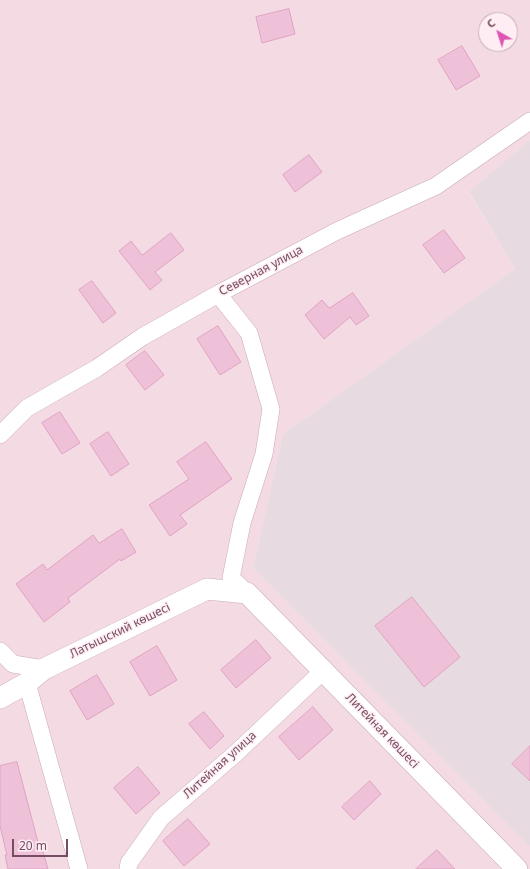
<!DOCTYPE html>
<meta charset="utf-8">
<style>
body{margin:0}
#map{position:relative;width:530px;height:869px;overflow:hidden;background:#fbe8ee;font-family:"Noto Sans",sans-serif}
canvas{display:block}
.north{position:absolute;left:478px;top:12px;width:40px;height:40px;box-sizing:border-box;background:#feeef3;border:1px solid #c7aeb9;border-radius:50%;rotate:321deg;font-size:11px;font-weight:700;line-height:16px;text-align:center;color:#744d62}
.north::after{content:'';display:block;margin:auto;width:14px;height:18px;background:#dd55b1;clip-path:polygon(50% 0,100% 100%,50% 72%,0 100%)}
.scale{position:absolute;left:12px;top:839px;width:56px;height:18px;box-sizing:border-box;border:2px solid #744d62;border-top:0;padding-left:5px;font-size:12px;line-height:14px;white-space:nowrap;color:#744d62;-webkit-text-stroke:3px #feeef3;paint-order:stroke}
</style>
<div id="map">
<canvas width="530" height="869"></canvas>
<div class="north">С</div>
<div class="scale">20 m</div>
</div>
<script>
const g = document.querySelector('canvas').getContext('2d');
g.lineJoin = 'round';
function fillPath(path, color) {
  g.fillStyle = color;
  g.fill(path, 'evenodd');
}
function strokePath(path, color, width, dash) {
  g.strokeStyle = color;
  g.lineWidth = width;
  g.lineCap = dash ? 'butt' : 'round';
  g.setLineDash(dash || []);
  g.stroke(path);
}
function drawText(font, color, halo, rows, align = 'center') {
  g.font = font + ' "Noto Sans",sans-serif';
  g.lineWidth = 3;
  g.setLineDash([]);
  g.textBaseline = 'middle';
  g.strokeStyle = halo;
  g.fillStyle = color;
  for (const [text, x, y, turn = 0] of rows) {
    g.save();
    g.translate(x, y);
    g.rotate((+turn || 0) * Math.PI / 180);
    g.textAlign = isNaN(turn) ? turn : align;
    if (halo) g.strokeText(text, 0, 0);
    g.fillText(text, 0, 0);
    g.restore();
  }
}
const residential = new Path2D(`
 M 0,0 L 530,0 L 530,140 L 469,193 L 515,269 L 283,434 L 253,568 L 530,847 L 530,869 L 0,869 ZM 486,20 L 510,20 L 510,44 L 486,44 Z`);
const industrial = new Path2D(`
 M 530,140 L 530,847 L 253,568 L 283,434 L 515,269 L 469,192 Z`);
const building = new Path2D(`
 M 289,9 L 295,34 L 262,43 L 256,17 Z
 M 462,46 L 480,76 L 456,90 L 438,60 Z
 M 309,155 L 322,172 L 295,192 L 283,175 Z
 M 444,230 L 465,258 L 444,273 L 423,245 Z
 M 171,233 L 184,250 L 155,272 L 162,280 L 150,290 L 119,251 L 131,241 L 142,255 Z
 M 92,281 L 116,313 L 103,323 L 79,290 Z
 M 353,293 L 369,316 L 356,325 L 350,317 L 324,339 L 305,315 L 322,300 L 329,308 Z
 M 218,326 L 241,362 L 220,375 L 197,339 Z
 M 145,351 L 164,375 L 145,390 L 126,365 Z
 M 60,412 L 80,443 L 62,454 L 42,423 Z
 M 108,432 L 129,464 L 111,476 L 90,444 Z
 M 206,442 L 232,479 L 180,515 L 187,524 L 170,536 L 149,505 L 189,479 L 177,462 Z
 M 122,529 L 136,552 L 121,561 L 120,559 L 68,598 L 70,602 L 44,622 L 16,584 L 43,564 L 47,570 L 93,535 L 99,543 Z
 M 412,597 L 460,657 L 424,687 L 375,626 Z
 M 256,640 L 271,658 L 236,688 L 221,670 Z
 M 157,646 L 177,680 L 150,696 L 130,662 Z
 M 97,675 L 114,704 L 87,720 L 70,691 Z
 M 313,707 L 333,730 L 299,760 L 279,737 Z
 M 204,712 L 224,736 L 210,749 L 189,724 Z
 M 530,746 L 530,781 L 512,764 Z
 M 17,762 L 39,846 L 41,845 L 48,869 L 8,869 L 5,855 L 7,855 L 0,826 L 0,766 Z
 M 138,767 L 160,793 L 136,814 L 114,788 Z
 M 370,781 L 381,794 L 354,820 L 342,807 Z
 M 188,819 L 210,844 L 184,866 L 163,841 Z
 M 437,850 L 455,869 L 416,869 Z`);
const minor = new Path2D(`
 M 218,294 L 249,333 L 271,409 L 264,454 L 242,523 L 231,578 L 247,593
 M 0,435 L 27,408 L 97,368 L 142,337 L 218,294 L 337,231 L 436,186 L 530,121
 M 0,651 L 13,664 L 44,669
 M 27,683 L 79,869
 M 128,869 L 129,863 L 161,818 L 235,754 L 323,671`);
const tertiary = new Path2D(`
 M 0,698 L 27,683 L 44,669 L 207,589 L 247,593 L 517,869`);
const streetNames = [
 ["Северная улица",261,271,-28],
 ["Латышский көшесі",120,631,-26],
 ["Литейная көшесі",382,731,46],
 ["Литейная улица",220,765,-42]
];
fillPath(residential, '#f4dae3');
fillPath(industrial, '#e7dbe1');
fillPath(building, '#efc1d8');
strokePath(building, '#e1a3c3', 1);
strokePath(minor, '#caacba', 18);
strokePath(tertiary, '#caacba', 22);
strokePath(minor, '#fff', 17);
strokePath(tertiary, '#fff', 21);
drawText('12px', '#744d62', '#feeef3', streetNames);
</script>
